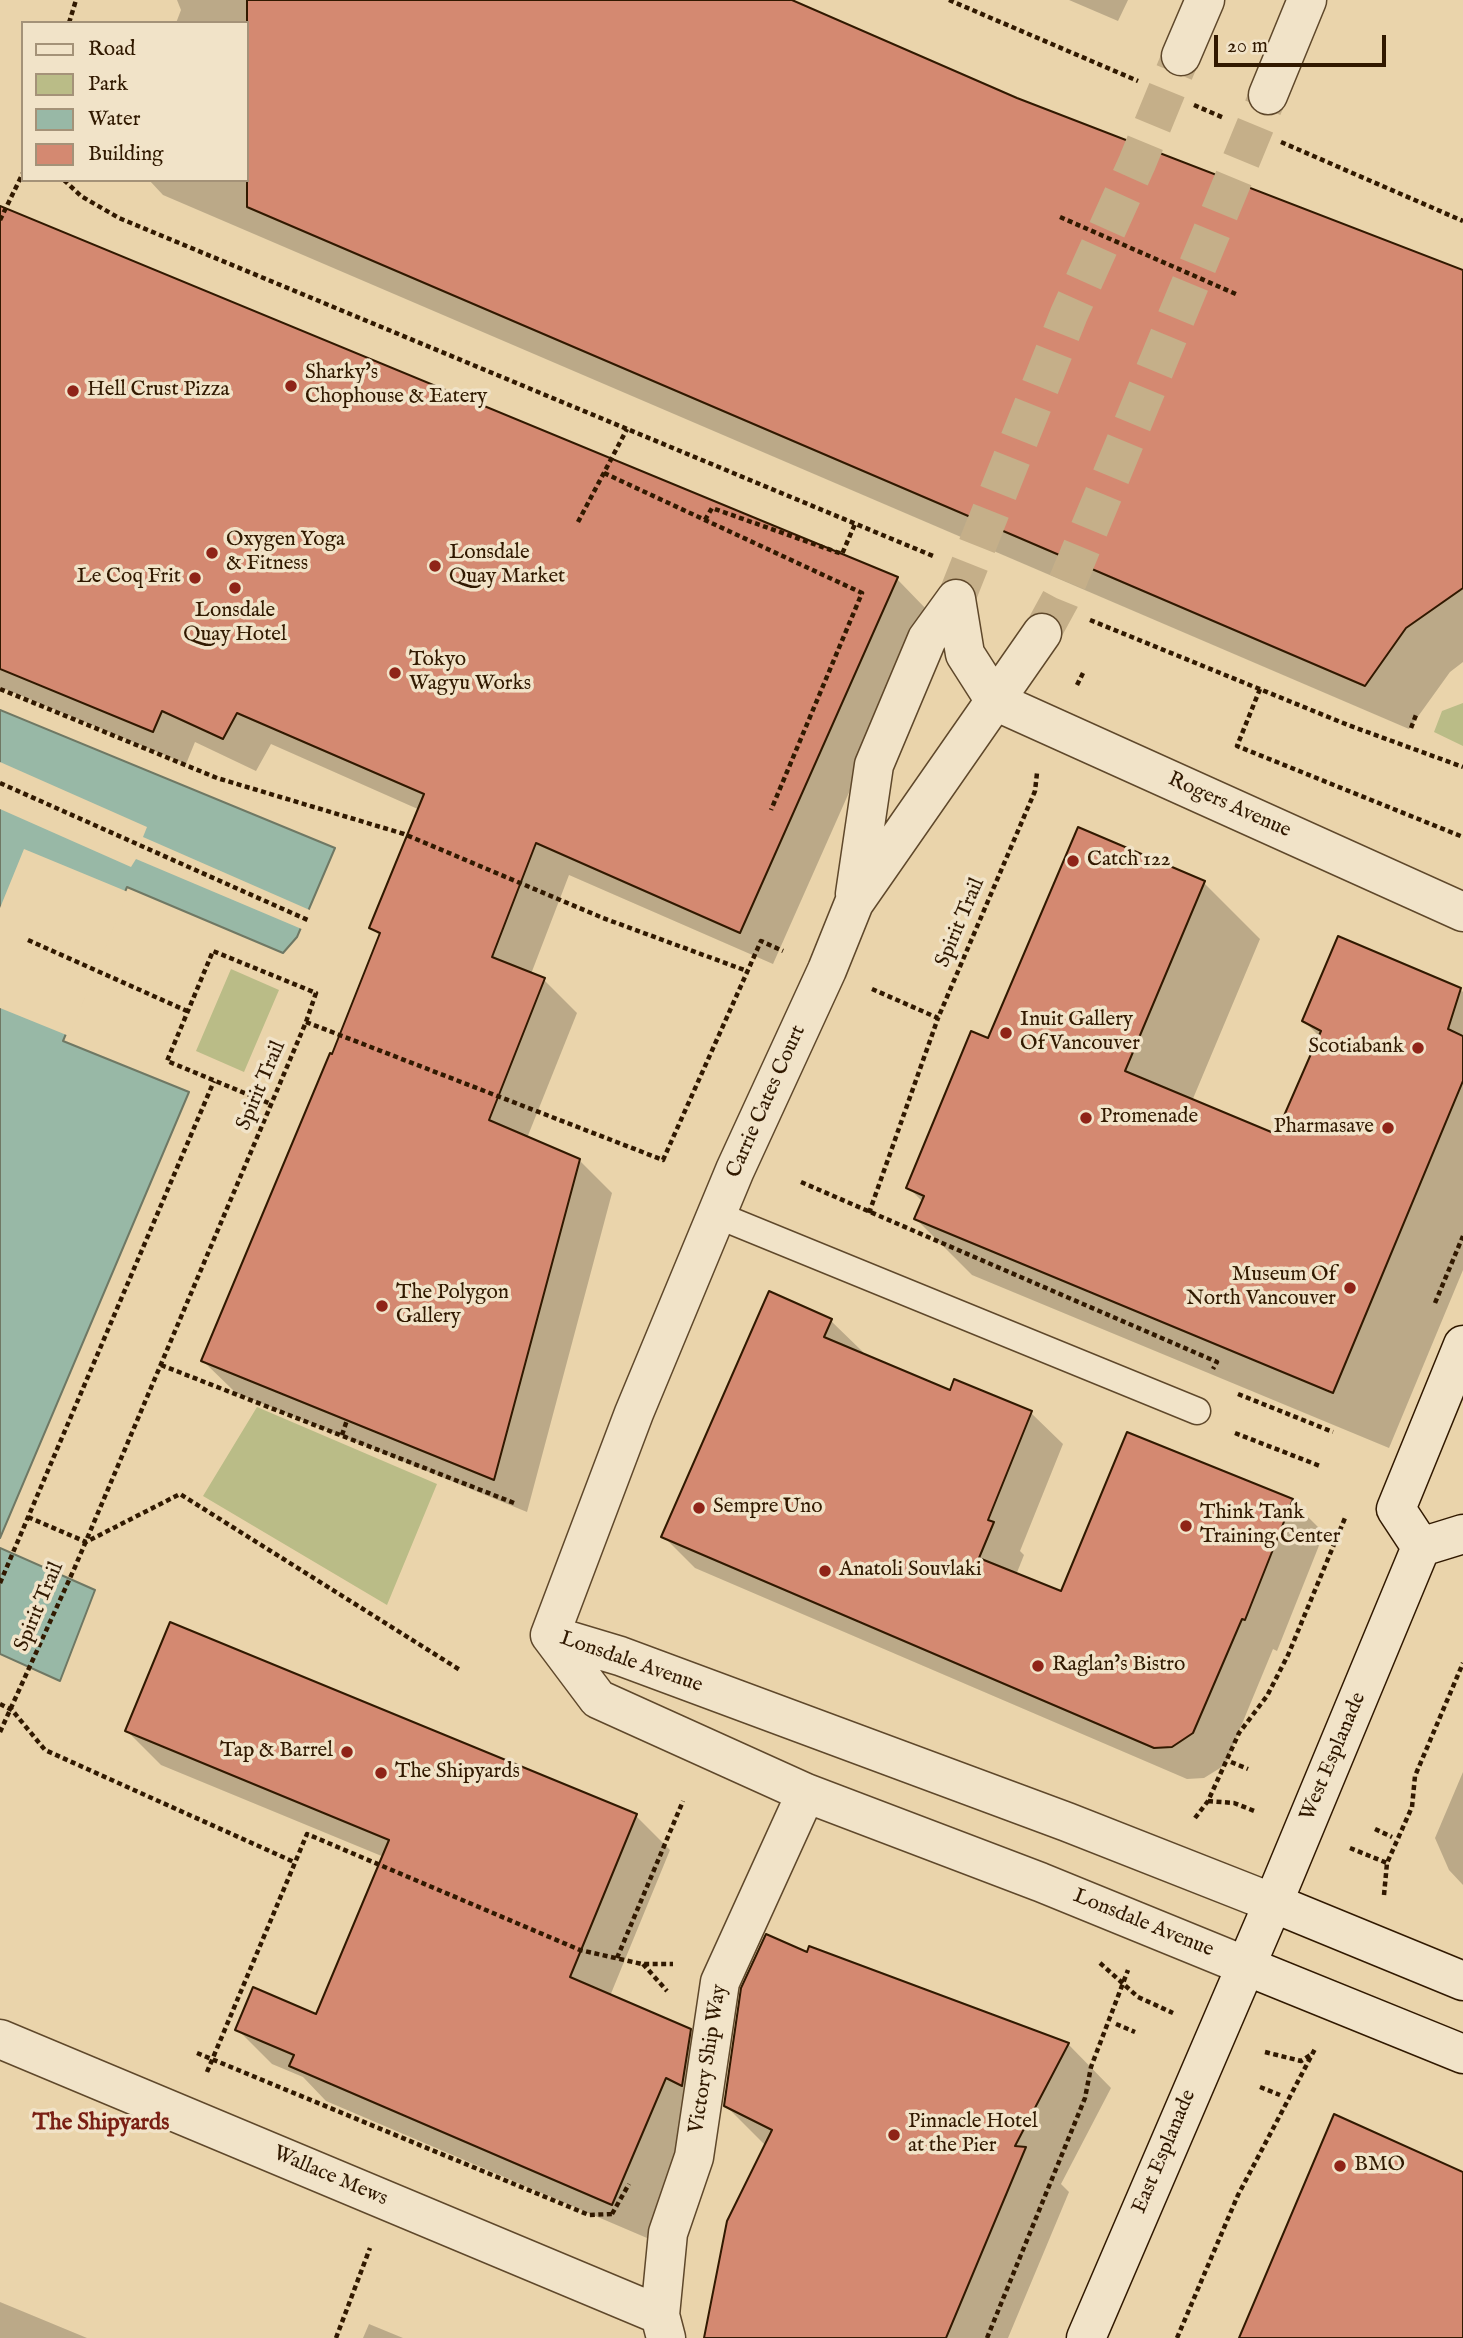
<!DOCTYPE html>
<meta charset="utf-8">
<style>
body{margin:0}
#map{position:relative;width:1463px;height:2338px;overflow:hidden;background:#ead4ab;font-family:"IM FELL English",serif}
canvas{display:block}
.legend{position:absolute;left:21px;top:21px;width:228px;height:161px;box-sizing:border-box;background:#f1e3c8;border:2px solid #a49278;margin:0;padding:9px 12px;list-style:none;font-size:21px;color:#311900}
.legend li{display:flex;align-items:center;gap:14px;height:35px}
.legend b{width:35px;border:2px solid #a49278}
.scale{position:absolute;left:1214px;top:35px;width:172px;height:32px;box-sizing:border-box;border:4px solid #311900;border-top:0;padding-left:9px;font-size:21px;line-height:24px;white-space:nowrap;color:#311900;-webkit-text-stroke:5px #f1e3c8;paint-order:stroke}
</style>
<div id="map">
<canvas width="1463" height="2338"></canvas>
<ul class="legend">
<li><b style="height:9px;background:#f1e3c8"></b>Road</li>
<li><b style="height:19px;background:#babc87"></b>Park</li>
<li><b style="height:19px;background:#98b8a6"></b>Water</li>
<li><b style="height:19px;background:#d48971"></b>Building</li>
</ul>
<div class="scale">20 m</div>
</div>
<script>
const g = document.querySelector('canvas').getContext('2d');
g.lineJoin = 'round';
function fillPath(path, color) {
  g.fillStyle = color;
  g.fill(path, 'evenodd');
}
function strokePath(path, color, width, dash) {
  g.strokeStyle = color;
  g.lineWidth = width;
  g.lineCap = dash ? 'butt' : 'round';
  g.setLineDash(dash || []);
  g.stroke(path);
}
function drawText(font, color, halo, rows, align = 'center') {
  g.font = font + ' "IM FELL English",serif';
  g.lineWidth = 7;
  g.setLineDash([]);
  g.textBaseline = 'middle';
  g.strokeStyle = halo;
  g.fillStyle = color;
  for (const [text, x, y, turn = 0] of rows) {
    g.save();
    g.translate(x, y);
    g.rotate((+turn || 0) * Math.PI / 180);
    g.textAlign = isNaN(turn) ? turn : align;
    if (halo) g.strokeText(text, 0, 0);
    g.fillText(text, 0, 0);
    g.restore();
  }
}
const green = new Path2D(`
 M 1463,703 L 1463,746 L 1434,732 L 1442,711 Z
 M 231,969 L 279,990 L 244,1072 L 196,1051 Z
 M 257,1407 L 437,1484 L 387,1605 L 203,1496 Z`);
const water = new Path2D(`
 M 0,710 L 335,848 L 297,937 L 283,953 L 127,887 L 63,1041 L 189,1092 L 0,1538 Z
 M 0,1548 L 95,1590 L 60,1681 L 0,1654 Z`);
const pier = new Path2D(`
 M 0,762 L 147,827 L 143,837 L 312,911 L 304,930 L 136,859 L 131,867 L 0,809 Z
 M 24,849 L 128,892 L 69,1036 L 0,1008 L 0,908 Z`);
const shadow = new Path2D(`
 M 177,0 L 788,0 L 1016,99 L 1463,272 L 1463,662 L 1450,672 L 1409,729 L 163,195 L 149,180 L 247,180 L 247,23 L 176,23 L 181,10 Z
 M 1069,0 L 1128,0 L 1118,21 Z
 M 0,206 L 897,579 L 929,612 L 773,964 L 569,875 L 531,974 L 544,980 L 577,1013 L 527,1138 L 579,1160 L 612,1193 L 527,1512 L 236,1393 L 203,1361 L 333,1056 L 381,937 L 371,927 L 420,810 L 271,744 L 256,771 L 195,742 L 186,764 L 0,687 Z
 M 1204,883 L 1260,939 L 1192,1101 L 1276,1137 L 1320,1037 L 1304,1021 L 1460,989 L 1463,992 L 1463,1270 L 1389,1448 L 972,1275 L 916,1219 L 923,1202 L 908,1187 L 989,1040 Z
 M 769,1294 L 831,1321 L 863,1352 L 862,1355 L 951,1392 L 1031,1413 L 1063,1444 L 1020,1551 L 1024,1555 L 1016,1575 L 1062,1593 L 1292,1501 L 1324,1533 L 1277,1651 L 1273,1649 L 1225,1765 L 1204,1778 L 1187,1779 L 695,1568 L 664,1537 Z
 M 127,1731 L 636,1816 L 670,1850 L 610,1996 L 690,2031 L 725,2065 L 701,2111 L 647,2238 L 326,2101 L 303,2077 L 272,2064 L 237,2029 L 317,2016 L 384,1857 L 161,1765 Z
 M 1463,1772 L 1463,1885 L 1449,1870 L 1435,1838 Z
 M 808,1954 L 1068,2044 L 1111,2088 L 1061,2184 L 1069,2192 L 1008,2338 L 706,2338 L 766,2146 L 726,2106 Z
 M 0,2302 L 87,2338 L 0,2338 Z
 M 369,2324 L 403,2338 L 363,2338 Z`);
const building = new Path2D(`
 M 247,0 L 792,0 L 1017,98 L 1463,270 L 1463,588 L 1406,628 L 1365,686 L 247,207 Z
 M 0,206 L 898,577 L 740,933 L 536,843 L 492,957 L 545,978 L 489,1120 L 580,1159 L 494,1480 L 201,1361 L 330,1053 L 332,1054 L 380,933 L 369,928 L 424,794 L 237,713 L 223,739 L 162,711 L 153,732 L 0,669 Z
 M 1078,827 L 1205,881 L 1125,1071 L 1276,1134 L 1321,1031 L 1302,1021 L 1338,936 L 1461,988 L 1448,1029 L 1463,1036 L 1463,1081 L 1333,1393 L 914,1219 L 924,1196 L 906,1188 L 971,1031 L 988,1038 Z
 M 769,1291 L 832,1319 L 824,1337 L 950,1390 L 954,1379 L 1032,1411 L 988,1520 L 994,1522 L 979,1558 L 1061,1591 L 1127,1432 L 1293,1499 L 1245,1620 L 1242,1619 L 1193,1733 L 1172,1747 L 1154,1748 L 661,1537 Z
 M 170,1622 L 637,1814 L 570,1977 L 691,2029 L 682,2086 L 666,2078 L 612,2205 L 289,2066 L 294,2055 L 235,2030 L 253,1987 L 316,2014 L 389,1840 L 125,1731 Z
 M 766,1934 L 807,1952 L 809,1946 L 1069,2043 L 1015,2146 L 1026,2147 L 946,2338 L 704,2338 L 727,2221 L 772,2130 L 724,2106 L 741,1988 Z
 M 1334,2114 L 1463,2172 L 1463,2338 L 1239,2338 Z`);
const streetTunnel = new Path2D(`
 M 956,599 L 1069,314 L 1137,163 L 1181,56
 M 1042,633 L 1060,600 L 1268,95`);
const path = new Path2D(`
 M 949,0 L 1138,81
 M 69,23 L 76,0
 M 1194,105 L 1224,118
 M 1281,142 L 1463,221
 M 64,180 L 81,196 L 119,218 L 933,556
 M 1060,217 L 1238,295
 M 0,220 L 23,173
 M 604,473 L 862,593 L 771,810
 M 705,520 L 712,508 L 842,554 L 855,524
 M 578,522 L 627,429
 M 1090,620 L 1348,725 L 1463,767
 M 1077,685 L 1083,673
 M 0,689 L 217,778 L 404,834 L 603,918 L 747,971
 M 1260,689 L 1237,746 L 1463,837
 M 1411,728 L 1416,715
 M 0,783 L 310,921
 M 28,940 L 187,1011
 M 872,989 L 938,1018 L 1035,791 L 1037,773
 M 306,1022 L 663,1160 L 761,941 L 783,951
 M 801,1182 L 1217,1362 L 1213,1369
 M 869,1213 L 938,1018
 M 1435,1303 L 1463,1236
 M 161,1365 L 514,1503
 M 1238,1394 L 1333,1432
 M 1235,1433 L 1320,1466
 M 342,1435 L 347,1420
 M 28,1517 L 86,1542 L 180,1494 L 460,1670
 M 0,1583 L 214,1081
 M 0,1704 L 12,1710 L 45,1750 L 294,1862
 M 0,1732 L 75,1567 L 306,1022 L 316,993 L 213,951 L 167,1061 L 271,1104
 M 1231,1762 L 1248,1769
 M 1208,1801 L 1234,1803 L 1257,1812
 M 1195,1818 L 1208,1801 L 1239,1733 L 1267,1696 L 1288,1655 L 1345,1518
 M 1375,1829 L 1392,1837
 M 1350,1848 L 1387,1863
 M 1384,1895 L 1387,1863 L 1412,1807 L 1415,1776 L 1463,1663
 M 617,1958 L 683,1801
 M 1100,1963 L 1138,1997 L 1173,2013
 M 643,1964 L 667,1991
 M 1116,2024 L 1135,2032
 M 1265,2052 L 1301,2061 L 1312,2054
 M 197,2053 L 589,2215 L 612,2214
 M 207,2072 L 307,1834 L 580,1950 L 642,1964 L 673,1964
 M 1260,2087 L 1280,2095
 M 612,2214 L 629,2184
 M 336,2338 L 370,2248
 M 987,2338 L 1085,2098 L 1091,2067 L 1128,1970
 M 1177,2338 L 1238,2195 L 1316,2047`);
const lane = new Path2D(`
 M 717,1215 L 1197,1411`);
const street = new Path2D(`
 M 1181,56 L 1205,0
 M 1268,95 L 1307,0
 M 956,599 L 965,654 L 995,701
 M 995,701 L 1463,912
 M 855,894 L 874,765 L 927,639 L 956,599
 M 550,1635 L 634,1413 L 735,1170 L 827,970 L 854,903 L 1042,633
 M 550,1635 L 598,1699 L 806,1793 L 1040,1882 L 1246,1966
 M 550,1635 L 620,1656 L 1067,1822 L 1273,1903
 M 0,2039 L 660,2315
 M 666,2338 L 660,2315 L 668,2233 L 694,2157 L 720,1982 L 806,1793`);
const secondary = new Path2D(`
 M 1421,1547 L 1396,1509 L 1463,1345
 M 1421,1547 L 1463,1534
 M 1273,1903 L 1463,1981
 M 1246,1966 L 1463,2054
 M 1086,2338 L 1273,1903 L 1421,1547`);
const markers = [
 [291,386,7,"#8f2418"],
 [73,391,7,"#8f2418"],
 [212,553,7,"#8f2418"],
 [435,566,7,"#8f2418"],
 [195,578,7,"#8f2418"],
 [235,588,7,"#8f2418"],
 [395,673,7,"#8f2418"],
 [1073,861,7,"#8f2418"],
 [1006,1033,7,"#8f2418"],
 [1418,1048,7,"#8f2418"],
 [1086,1118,7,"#8f2418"],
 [1388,1128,7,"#8f2418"],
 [1350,1288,7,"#8f2418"],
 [382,1306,7,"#8f2418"],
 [699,1508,7,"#8f2418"],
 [1186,1526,7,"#8f2418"],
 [825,1571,7,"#8f2418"],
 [1038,1666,7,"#8f2418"],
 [347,1752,7,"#8f2418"],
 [381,1773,7,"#8f2418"],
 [894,2135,7,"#8f2418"],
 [1340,2166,7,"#8f2418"]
];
const poiNames = [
 ["Sharky's",305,374],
 ["Chophouse & Eatery",305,398],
 ["Hell Crust Pizza",87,391],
 ["Oxygen Yoga",226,541],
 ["& Fitness",226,565],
 ["Lonsdale",449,554],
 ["Quay Market",449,578],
 ["Le Coq Frit",181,578,"right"],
 ["Lonsdale",235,612,"center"],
 ["Quay Hotel",235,636,"center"],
 ["Tokyo",409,661],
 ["Wagyu Works",409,685],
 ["Catch 122",1087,861],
 ["Inuit Gallery",1020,1021],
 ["Of Vancouver",1020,1045],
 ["Scotiabank",1404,1048,"right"],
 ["Promenade",1100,1118],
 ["Pharmasave",1374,1128,"right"],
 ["Museum Of",1336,1276,"right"],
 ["North Vancouver",1336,1300,"right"],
 ["The Polygon",396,1294],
 ["Gallery",396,1318],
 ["Sempre Uno",713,1508],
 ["Think Tank",1200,1514],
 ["Training Center",1200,1538],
 ["Anatoli Souvlaki",839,1571],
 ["Raglan’s Bistro",1052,1666],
 ["Tap & Barrel",333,1752,"right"],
 ["The Shipyards",395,1773],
 ["Pinnacle Hotel",908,2123],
 ["at the Pier",908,2147],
 ["BMO",1354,2166]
];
const streetNames = [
 ["Rogers Avenue",1229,806,24],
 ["Spirit Trail",961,923,-67],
 ["Spirit Trail",262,1086,-67],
 ["Carrie Cates Court",767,1102,-66],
 ["Spirit Trail",40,1607,-67],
 ["Lonsdale Avenue",631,1663,19],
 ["West Esplanade",1334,1757,-67],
 ["Lonsdale Avenue",1143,1924,22],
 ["Victory Ship Way",709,2059,-81],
 ["East Esplanade",1165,2152,-67],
 ["Wallace Mews",330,2177,23]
];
const neighbourhoodNames = [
 ["The Shipyards",101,2124]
];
fillPath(green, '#babc87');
fillPath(water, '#98b8a6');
strokePath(water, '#6f7864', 2);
fillPath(pier, '#ead4ab');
fillPath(shadow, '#0003');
fillPath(building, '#d48971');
strokePath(building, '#311900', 2);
strokePath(streetTunnel, '#c5af89', 38, [38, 19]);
strokePath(lane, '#5f482b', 29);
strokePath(street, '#5f482b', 41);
strokePath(secondary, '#311900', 41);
strokePath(path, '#311900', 4.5, [5, 3.5]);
strokePath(lane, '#f1e3c8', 26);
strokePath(street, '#f1e3c8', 38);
strokePath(secondary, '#f1e3c8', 38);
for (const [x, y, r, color] of markers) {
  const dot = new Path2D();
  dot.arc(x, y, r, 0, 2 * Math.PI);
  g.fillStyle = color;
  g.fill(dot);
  strokePath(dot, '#f1e3c8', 2.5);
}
drawText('21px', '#311900', '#f1e3c8', poiNames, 'left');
drawText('21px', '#311900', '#f1e3c8', streetNames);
drawText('bold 23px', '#7a1f14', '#f1e3c8', neighbourhoodNames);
</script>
